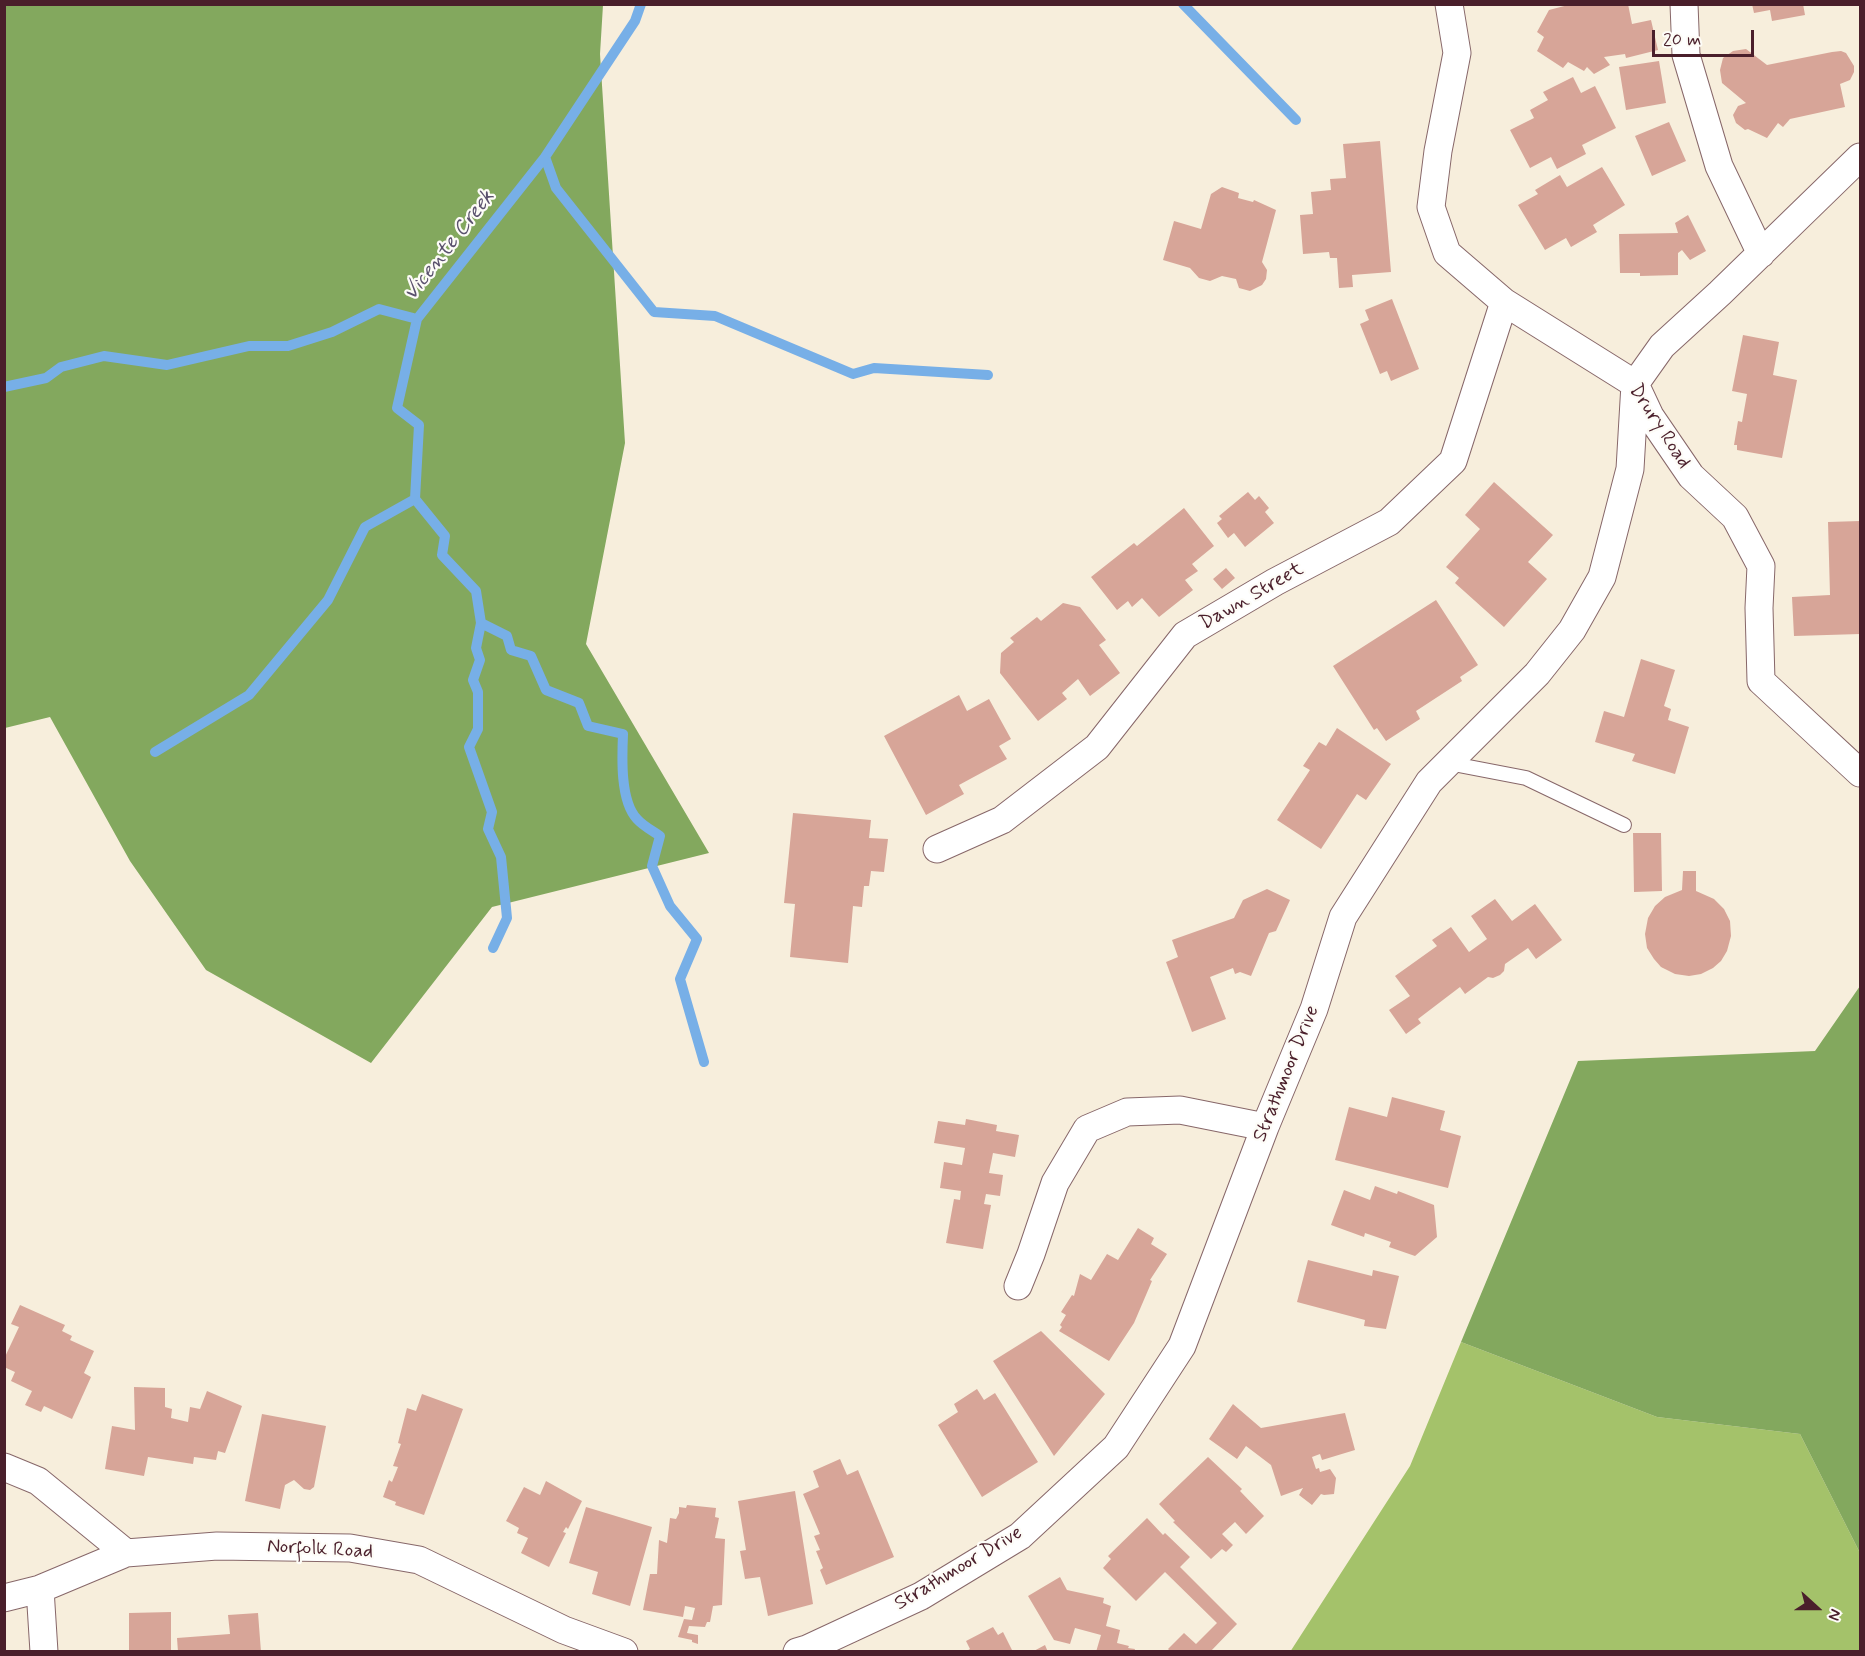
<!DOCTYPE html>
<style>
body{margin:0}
#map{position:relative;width:1865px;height:1656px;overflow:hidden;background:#f7eedc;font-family:Mynerve,sans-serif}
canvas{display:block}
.frame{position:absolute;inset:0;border:6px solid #4a1f2b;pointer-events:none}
.north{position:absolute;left:1787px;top:1578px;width:60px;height:60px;-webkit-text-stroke:4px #fdfcf7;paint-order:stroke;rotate:111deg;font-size:16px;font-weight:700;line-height:24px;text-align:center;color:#4a1f2b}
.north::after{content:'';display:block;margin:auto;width:21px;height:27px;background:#4a1f2b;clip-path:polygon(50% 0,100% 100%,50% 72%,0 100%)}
.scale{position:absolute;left:1652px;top:30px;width:102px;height:27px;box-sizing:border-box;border:3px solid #4a1f2b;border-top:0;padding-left:8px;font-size:18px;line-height:21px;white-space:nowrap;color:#4a1f2b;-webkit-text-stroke:4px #fdfcf7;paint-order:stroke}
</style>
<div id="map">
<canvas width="1865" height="1656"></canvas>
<div class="frame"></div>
<div class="north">N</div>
<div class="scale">20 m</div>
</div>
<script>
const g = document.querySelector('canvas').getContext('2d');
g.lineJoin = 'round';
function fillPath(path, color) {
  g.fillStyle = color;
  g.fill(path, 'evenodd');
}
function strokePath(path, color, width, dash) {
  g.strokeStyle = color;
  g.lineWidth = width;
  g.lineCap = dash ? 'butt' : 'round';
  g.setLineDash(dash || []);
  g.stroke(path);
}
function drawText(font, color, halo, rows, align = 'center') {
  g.font = font + ' Mynerve,sans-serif';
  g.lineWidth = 4.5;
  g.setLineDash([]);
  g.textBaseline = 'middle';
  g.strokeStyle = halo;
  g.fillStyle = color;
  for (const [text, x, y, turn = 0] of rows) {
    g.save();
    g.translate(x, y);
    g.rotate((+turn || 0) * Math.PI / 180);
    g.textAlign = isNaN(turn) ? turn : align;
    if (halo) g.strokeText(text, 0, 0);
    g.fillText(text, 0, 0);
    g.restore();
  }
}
const green = new Path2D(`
 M 1461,1342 L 1657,1417 L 1800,1434 L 1860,1553 L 1860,1651 L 1290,1652 L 1410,1466 Z`);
const forest = new Path2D(`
 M 5,4 L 603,5 L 600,54 L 625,443 L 586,644 L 709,853 L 492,907 L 371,1063 L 206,970 L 130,861 L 50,717 L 5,728 Z
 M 1860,986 L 1860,1553 L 1800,1434 L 1657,1417 L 1461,1342 L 1578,1061 L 1815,1051 Z`);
const stream = new Path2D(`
 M 641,4 L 635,21 L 545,157 L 417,319 L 397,408 L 419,425 L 415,499 L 445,536 L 442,555 L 476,591 L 481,623 L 507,636 L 511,650 L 531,656 L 546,690 L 579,703 L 588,726 L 623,734 C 622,757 620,801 637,819 C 643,826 653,831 660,836 L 652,866 L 670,906 L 697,939 L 680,979 L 704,1062
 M 1183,4 L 1296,120
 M 545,157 L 556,188 L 654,312 L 715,316 L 853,374 L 874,368 L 988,375
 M 4,387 L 46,378 L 61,367 L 104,356 L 167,365 L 249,346 L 288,346 L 332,332 L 379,309 L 417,319
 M 481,623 L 476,648 L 480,660 L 473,680 L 478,692 L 478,729 L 469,747 L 492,812 L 488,829 L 501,857 L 507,918 L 493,948
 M 155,752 L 249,695 L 328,600 L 365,527 L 415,499`);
const building = new Path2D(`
 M 1572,4 L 1628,4 L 1632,24 L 1651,20 L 1658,50 L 1626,58 L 1625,54 L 1604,57 L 1610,65 L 1594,74 L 1587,67 L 1584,71 L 1568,62 L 1563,68 L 1537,51 L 1544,37 L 1537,32 L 1549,10 Z
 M 1752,4 L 1803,4 L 1805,15 L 1772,21 L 1770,10 L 1754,13 Z
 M 1746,49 L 1767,65 L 1832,52 L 1841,51 L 1846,53 L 1854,66 L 1854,72 L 1850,80 L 1840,84 L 1845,107 L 1790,119 L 1783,127 L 1778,123 L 1767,138 L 1748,129 L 1745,130 L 1736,123 L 1733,115 L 1738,106 L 1746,103 L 1722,83 L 1720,70 L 1723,58 L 1733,51 Z
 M 1659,61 L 1666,103 L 1626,110 L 1619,67 Z
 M 1573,77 L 1581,93 L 1595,86 L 1616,128 L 1582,145 L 1586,154 L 1557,169 L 1551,157 L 1530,168 L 1510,130 L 1534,118 L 1530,110 L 1548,100 L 1543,92 Z
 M 1669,122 L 1686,161 L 1652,176 L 1635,136 Z
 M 1380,141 L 1391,272 L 1352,275 L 1353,287 L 1339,288 L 1337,258 L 1330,258 L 1329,252 L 1303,254 L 1300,215 L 1313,214 L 1311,192 L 1331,190 L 1330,179 L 1346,178 L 1343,144 Z
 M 1602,167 L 1625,205 L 1593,225 L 1597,232 L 1571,247 L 1566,238 L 1545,250 L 1518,205 L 1538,194 L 1535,190 L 1560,175 L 1567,187 Z
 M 1222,187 L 1239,193 L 1238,198 L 1253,202 L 1254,200 L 1276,210 L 1262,262 L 1267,270 L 1266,279 L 1262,285 L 1250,291 L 1239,288 L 1236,279 L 1222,276 L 1210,281 L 1199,278 L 1190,268 L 1163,260 L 1174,221 L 1201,229 L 1211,194 Z
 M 1688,215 L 1706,251 L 1690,260 L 1682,250 L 1678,253 L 1678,275 L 1640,276 L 1640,273 L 1620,273 L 1619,234 L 1678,233 L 1675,223 Z
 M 1392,299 L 1419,369 L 1391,381 L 1387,371 L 1380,374 L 1360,324 L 1369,320 L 1365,310 Z
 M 1743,335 L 1779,342 L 1773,375 L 1797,380 L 1782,458 L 1737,450 L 1737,445 L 1734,445 L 1738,421 L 1742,422 L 1747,394 L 1732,391 Z
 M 1494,482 L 1553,535 L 1528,562 L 1547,579 L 1504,627 L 1455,583 L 1459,578 L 1446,567 L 1480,529 L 1465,515 Z
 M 1248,492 L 1255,500 L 1259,496 L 1269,508 L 1265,512 L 1274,523 L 1245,547 L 1234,533 L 1228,538 L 1217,523 L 1222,519 L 1219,516 Z
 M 1184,508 L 1214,546 L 1192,564 L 1198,571 L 1185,580 L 1193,590 L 1159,617 L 1142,598 L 1132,607 L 1128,601 L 1117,610 L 1091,577 L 1134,543 L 1137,546 Z
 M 1860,521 L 1860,634 L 1794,636 L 1792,597 L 1830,595 L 1828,522 Z
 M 1226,568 L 1235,578 L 1222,589 L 1213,579 Z
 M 1436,600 L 1478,665 L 1460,677 L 1462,681 L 1416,711 L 1420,719 L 1386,741 L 1377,728 L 1374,730 L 1333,666 Z
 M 1063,603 L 1080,607 L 1106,640 L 1099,645 L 1120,673 L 1090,696 L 1078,679 L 1062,693 L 1067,699 L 1038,721 L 1000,673 L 1001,653 L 1014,642 L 1010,638 L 1037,617 L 1041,621 Z
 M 1641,659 L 1675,670 L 1664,706 L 1671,709 L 1668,720 L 1689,727 L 1675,774 L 1632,761 L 1635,754 L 1595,742 L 1604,711 L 1624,717 Z
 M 959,695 L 967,711 L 989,699 L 1011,739 L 999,746 L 1007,759 L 959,785 L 964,794 L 926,815 L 884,736 Z
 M 1337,728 L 1391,764 L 1366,800 L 1357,794 L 1321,849 L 1277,820 L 1310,770 L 1303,766 L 1319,742 L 1326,746 Z
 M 793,813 L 871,820 L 869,838 L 888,839 L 884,872 L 871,871 L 869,886 L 864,886 L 862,907 L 853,906 L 848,963 L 790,957 L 795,904 L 784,903 Z
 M 1633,833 L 1661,833 L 1662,891 L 1634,892 Z
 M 1683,871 L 1696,871 L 1696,891 L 1714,899 L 1724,909 L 1730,921 L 1731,936 L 1727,951 L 1721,961 L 1713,968 L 1701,974 L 1689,976 L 1675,974 L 1661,967 L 1654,959 L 1647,948 L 1645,934 L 1648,918 L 1655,906 L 1665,897 L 1682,890 Z
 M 1267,889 L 1290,900 L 1276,931 L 1269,933 L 1251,976 L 1240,972 L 1235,974 L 1233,968 L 1210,977 L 1226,1019 L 1192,1032 L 1166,962 L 1178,957 L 1172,940 L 1234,918 L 1243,900 Z
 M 1495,899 L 1512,921 L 1535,904 L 1562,940 L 1536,959 L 1528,948 L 1505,964 L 1504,971 L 1500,975 L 1493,978 L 1488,977 L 1465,994 L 1460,987 L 1418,1019 L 1421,1023 L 1406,1034 L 1389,1010 L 1410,996 L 1395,976 L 1437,946 L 1432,940 L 1451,927 L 1469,952 L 1487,939 L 1471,916 Z
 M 1392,1097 L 1445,1111 L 1440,1130 L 1461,1136 L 1448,1188 L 1335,1160 L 1349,1107 L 1387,1117 Z
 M 966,1119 L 997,1125 L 996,1131 L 1019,1135 L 1015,1157 L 993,1153 L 989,1173 L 1003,1175 L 1000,1196 L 986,1194 L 984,1204 L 991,1205 L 983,1249 L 946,1243 L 954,1199 L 960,1200 L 961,1191 L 940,1188 L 944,1162 L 962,1165 L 965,1148 L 934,1143 L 938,1121 L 965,1125 Z
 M 1375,1186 L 1397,1194 L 1398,1191 L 1434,1205 L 1437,1237 L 1415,1256 L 1389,1247 L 1391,1242 L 1365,1233 L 1364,1237 L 1331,1225 L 1344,1190 L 1370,1200 Z
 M 1138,1228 L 1154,1238 L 1151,1244 L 1167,1254 L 1150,1280 L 1152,1281 L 1134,1323 L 1109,1361 L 1059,1331 L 1062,1327 L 1060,1325 L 1066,1315 L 1061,1312 L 1072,1295 L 1074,1296 L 1080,1274 L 1091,1280 L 1107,1254 L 1118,1260 Z
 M 1308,1260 L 1372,1276 L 1373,1270 L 1399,1276 L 1386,1329 L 1364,1326 L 1365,1320 L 1297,1302 Z
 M 20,1305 L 65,1325 L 62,1331 L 72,1336 L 70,1340 L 94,1351 L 84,1373 L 91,1377 L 72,1419 L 44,1406 L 41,1412 L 25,1405 L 32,1391 L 11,1381 L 15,1372 L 4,1367 L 4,1359 L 19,1327 L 11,1324 Z
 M 1041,1331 L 1105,1394 L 1054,1456 L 993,1361 Z
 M 134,1387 L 165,1388 L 165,1407 L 172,1409 L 171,1418 L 188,1422 L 190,1407 L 200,1409 L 207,1391 L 242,1406 L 225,1453 L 218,1451 L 216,1460 L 194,1457 L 193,1464 L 148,1457 L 144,1476 L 105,1469 L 112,1426 L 135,1430 Z
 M 977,1389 L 984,1400 L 995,1393 L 1038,1462 L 982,1497 L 938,1425 L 958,1412 L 954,1404 Z
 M 422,1394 L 463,1409 L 424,1515 L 395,1505 L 396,1502 L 383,1497 L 389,1480 L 392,1482 L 398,1467 L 393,1466 L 401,1444 L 398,1443 L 407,1408 L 416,1411 Z
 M 1233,1404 L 1261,1428 L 1345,1413 L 1355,1450 L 1322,1460 L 1320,1454 L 1312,1457 L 1316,1469 L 1319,1468 L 1320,1472 L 1330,1469 L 1336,1478 L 1334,1494 L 1324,1495 L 1321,1494 L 1312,1505 L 1299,1495 L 1303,1488 L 1281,1496 L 1271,1465 L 1246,1446 L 1237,1459 L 1209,1439 Z
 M 262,1414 L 326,1426 L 314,1487 L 310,1490 L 304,1489 L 294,1480 L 285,1485 L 280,1509 L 245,1501 Z
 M 1208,1457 L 1242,1489 L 1240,1491 L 1264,1516 L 1246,1534 L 1235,1522 L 1222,1534 L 1233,1545 L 1226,1552 L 1222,1549 L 1211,1559 L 1173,1522 L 1175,1521 L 1159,1504 Z
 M 840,1459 L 847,1475 L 858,1470 L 894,1557 L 826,1585 L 820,1570 L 823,1568 L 816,1551 L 820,1550 L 814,1536 L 820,1534 L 803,1494 L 819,1487 L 813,1471 Z
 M 546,1481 L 582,1501 L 568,1529 L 566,1527 L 563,1532 L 566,1533 L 549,1567 L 521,1553 L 528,1538 L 517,1533 L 519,1528 L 506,1521 L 524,1487 L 540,1495 Z
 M 795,1491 L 813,1604 L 768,1616 L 760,1577 L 745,1579 L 740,1551 L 746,1550 L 738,1501 Z
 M 687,1505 L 716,1508 L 715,1517 L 719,1518 L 715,1538 L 725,1539 L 722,1605 L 713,1606 L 710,1622 L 707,1622 L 705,1627 L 689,1626 L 687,1633 L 698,1635 L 698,1644 L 692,1642 L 692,1640 L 678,1637 L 684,1619 L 692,1620 L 695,1608 L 685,1606 L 683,1617 L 643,1610 L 650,1574 L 657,1574 L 659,1540 L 667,1543 L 670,1518 L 676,1519 L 679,1513 L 679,1507 L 686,1508 Z
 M 586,1507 L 652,1527 L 630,1606 L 592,1594 L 598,1572 L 569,1563 Z
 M 1147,1518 L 1163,1535 L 1165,1533 L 1190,1557 L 1180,1567 L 1237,1624 L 1210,1652 L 1171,1652 L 1168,1649 L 1184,1633 L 1196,1644 L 1217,1623 L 1165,1572 L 1136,1601 L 1103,1568 L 1111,1559 L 1108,1556 Z
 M 1060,1577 L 1067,1590 L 1104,1598 L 1103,1603 L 1111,1606 L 1106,1626 L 1120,1630 L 1117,1643 L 1129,1646 L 1128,1648 L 1135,1649 L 1134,1652 L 1096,1652 L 1101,1635 L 1075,1628 L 1070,1644 L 1054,1640 L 1028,1596 Z
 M 171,1612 L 171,1652 L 129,1652 L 129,1613 Z
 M 258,1613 L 261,1652 L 178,1652 L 177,1638 L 230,1634 L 228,1615 Z
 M 993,1627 L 998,1635 L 1003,1632 L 1013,1652 L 965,1652 L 970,1649 L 966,1641 Z
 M 1045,1645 L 1048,1652 L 1032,1652 Z`);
const lane = new Path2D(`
 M 1448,763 L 1526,778 L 1624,825`);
const street = new Path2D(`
 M 1449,4 L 1457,53 L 1438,151 L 1431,207 L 1447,253 L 1504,302 L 1635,384 L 1650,416 L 1691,476 L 1735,517 L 1761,566 L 1759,608 L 1761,681 L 1860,773
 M 1684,4 L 1686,55 L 1719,166 L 1761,254
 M 937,849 L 1002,820 L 1097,747 L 1185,635 L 1275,582 L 1389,522 L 1453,461 L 1504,302
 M 1018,1286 L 1031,1254 L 1055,1183 L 1087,1129 L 1127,1112 L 1180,1110 L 1265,1127
 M 4,1467 L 38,1481 L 126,1553
 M 40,1589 L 44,1652
 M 4,1598 L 40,1589 L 126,1553 L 217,1546 L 350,1548 L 419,1560 L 564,1630 L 624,1652
 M 797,1652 L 807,1649 L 921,1596 L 1020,1536 L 1116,1447 L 1182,1346 L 1265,1127 L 1314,1009 L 1343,917 L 1429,782 L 1537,674 L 1572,630 L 1602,577 L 1630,469 L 1635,384 L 1662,346 L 1720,293 L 1860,157`);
const streetNames = [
 ["Drury Road",1659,427,57],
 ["Dawn Street",1252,597,-30],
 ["Strathmoor Drive",1287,1074,-68],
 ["Norfolk Road",320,1550,3],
 ["Strathmoor Drive",959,1569,-31]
];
const waterNames = [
 ["Vicente Creek",450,246,-52]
];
fillPath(green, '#a4c26a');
fillPath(forest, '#83a85e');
strokePath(stream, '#77afe7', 10);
fillPath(building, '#d7a598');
strokePath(lane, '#876769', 16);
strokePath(street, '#876769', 29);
strokePath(lane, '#fff', 14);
strokePath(street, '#fff', 27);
drawText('20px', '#4a1f2b', '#fdfcf7', streetNames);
drawText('italic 21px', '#5a516d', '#fdfcf7', waterNames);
</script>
